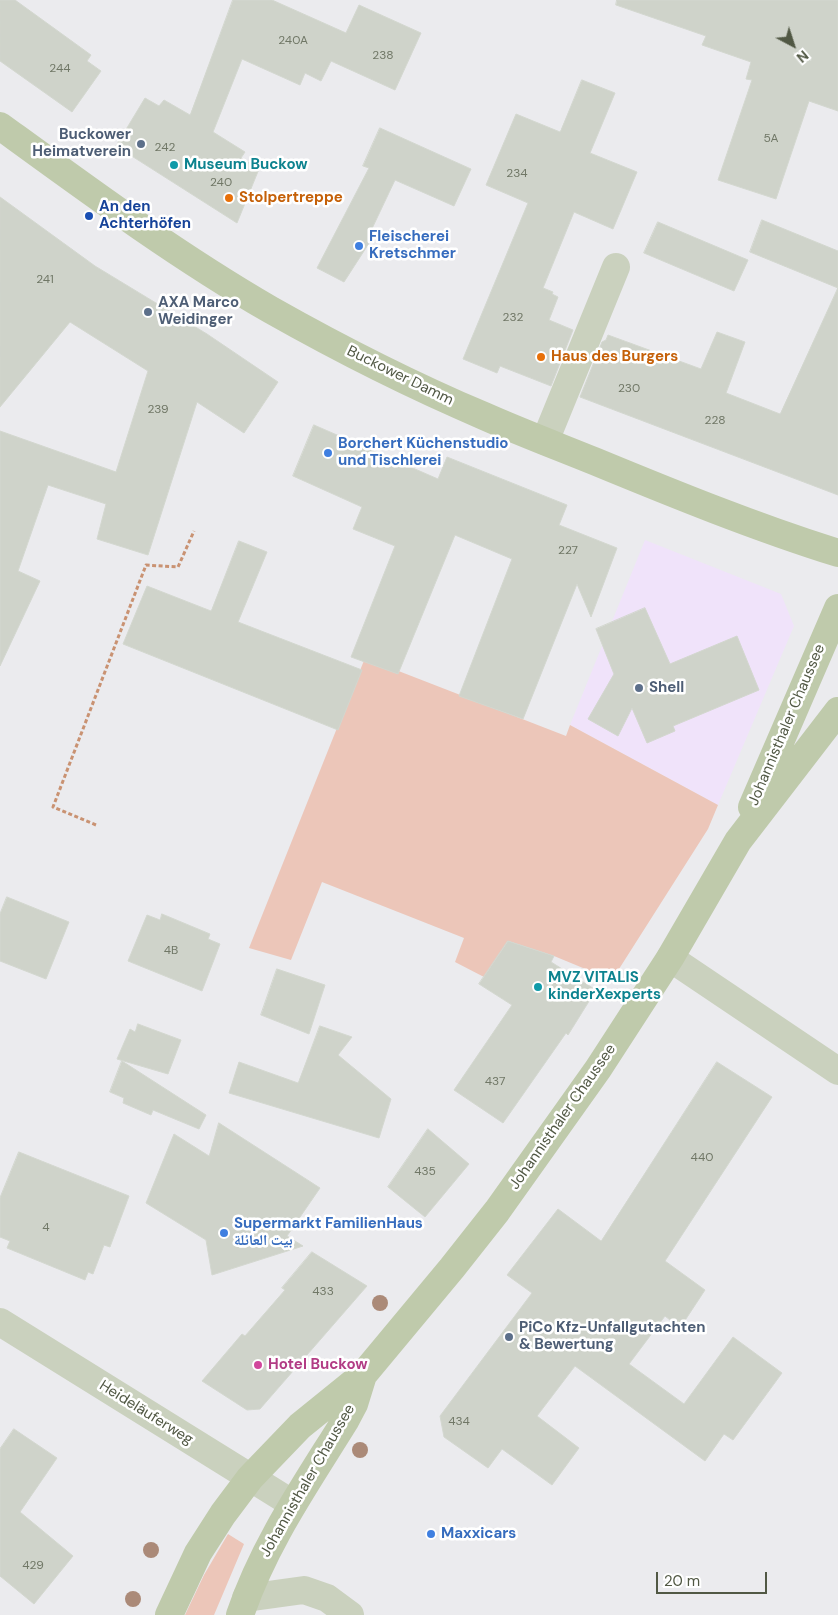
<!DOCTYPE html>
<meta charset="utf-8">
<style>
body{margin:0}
#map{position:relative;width:838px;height:1615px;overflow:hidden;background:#ebebee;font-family:"DM Sans",sans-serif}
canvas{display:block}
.north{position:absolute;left:768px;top:20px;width:50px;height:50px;-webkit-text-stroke:4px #fff;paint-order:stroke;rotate:140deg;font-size:14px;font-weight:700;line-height:20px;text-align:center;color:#515844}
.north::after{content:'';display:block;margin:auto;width:18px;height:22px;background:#515844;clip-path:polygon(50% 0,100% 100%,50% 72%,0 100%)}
.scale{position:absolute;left:656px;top:1572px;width:111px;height:22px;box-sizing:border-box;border:2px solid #515844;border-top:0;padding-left:6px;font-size:15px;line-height:18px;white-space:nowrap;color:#515844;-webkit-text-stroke:4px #fff;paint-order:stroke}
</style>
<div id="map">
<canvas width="838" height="1615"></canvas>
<div class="north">N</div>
<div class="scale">20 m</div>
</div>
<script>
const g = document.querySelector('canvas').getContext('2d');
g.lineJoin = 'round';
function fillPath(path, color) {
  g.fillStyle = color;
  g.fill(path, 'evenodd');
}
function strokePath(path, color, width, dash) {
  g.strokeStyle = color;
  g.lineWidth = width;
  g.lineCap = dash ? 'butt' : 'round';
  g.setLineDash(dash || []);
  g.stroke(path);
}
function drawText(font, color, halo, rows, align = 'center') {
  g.font = font + ' "DM Sans","Noto Naskh Arabic",sans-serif';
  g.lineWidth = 5;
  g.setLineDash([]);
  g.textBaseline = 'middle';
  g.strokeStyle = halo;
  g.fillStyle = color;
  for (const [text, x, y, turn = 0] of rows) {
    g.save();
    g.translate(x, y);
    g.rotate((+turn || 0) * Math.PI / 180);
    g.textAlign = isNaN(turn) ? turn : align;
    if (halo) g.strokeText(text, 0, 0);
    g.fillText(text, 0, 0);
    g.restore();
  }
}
const commercial = new Path2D(`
 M 645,540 L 781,594 L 794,626 L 718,805 L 570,725 Z`);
const green = new Path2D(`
 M 365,658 L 566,736 L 570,725 L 718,805 L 708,829 L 612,980 L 554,956 L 508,941 L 484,977 L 455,962 L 464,938 L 322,882 L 291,960 L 249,948 Z
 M 228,1534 L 244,1544 L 214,1615 L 185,1615 L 204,1575 Z`);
const building = new Path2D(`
 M 0,0 L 15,0 L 91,55 L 87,61 L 101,71 L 72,112 L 0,61 Z
 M 233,0 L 272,0 L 346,33 L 359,5 L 421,33 L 395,90 L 331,61 L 321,81 L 305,73 L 300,85 L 242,59 L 213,132 L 245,152 L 241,158 L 259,169 L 237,223 L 116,146 L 145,98 L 159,106 L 164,100 L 190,115 Z
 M 617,0 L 838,0 L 838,111 L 809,101 L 776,199 L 718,180 L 752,80 L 746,79 L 751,62 L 702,45 L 706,36 L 616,5 Z
 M 582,80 L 615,93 L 590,153 L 637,172 L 613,229 L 574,212 L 543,288 L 553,292 L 552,294 L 558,297 L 549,320 L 573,330 L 551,386 L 500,366 L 497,373 L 463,359 L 528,203 L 486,185 L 516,114 L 560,132 Z
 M 380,128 L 471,169 L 454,206 L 395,180 L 369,235 L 373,237 L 344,282 L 317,268 L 369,168 L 363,166 Z
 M 0,197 L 95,266 L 207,334 L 278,382 L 244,433 L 197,402 L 148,555 L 97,539 L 106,504 L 48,485 L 18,571 L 40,581 L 0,666 L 0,431 L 116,472 L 148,371 L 70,322 L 0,407 Z
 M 762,220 L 838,251 L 838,288 L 750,252 Z
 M 658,222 L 748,260 L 734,291 L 644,253 Z
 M 838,288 L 838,495 L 580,397 L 602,342 L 606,340 L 608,335 L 701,369 L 717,332 L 745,342 L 726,393 L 780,414 Z
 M 314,425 L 438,479 L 447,457 L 567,505 L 559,525 L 617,548 L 591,617 L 577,584 L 523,719 L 459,696 L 512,559 L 455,535 L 398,674 L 351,657 L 395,546 L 353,529 L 362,507 L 293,476 Z
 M 239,541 L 267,552 L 238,622 L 362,670 L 338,730 L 123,644 L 147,586 L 211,611 Z
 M 645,608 L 670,664 L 737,636 L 759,690 L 673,726 L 675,731 L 647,743 L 632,708 L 618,736 L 588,719 L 614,674 L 596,629 Z
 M 7,897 L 69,922 L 46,979 L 0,961 L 0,914 Z
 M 162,914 L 210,934 L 208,939 L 220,944 L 202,991 L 128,961 L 147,915 L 160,920 Z
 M 508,941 L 554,956 L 551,962 L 596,990 L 568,1035 L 566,1033 L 503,1123 L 454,1090 L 512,1005 L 479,984 Z
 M 277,969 L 325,985 L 309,1034 L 261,1015 Z
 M 138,1024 L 181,1040 L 168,1074 L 117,1059 L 130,1029 L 135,1032 Z
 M 320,1026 L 352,1037 L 338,1055 L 391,1099 L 379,1138 L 229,1093 L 239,1062 L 298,1083 Z
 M 122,1061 L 206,1115 L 199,1129 L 153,1110 L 151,1115 L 123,1103 L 124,1098 L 110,1092 Z
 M 717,1062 L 772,1097 L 665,1261 L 705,1290 L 680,1328 L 665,1316 L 629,1364 L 684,1404 L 733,1337 L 782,1373 L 733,1440 L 724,1434 L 705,1461 L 575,1366 L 537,1416 L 579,1448 L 552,1485 L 502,1449 L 488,1468 L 444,1437 L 440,1416 L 532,1293 L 507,1275 L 558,1209 L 601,1241 Z
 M 219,1123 L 320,1188 L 287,1236 L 303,1246 L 212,1275 L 206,1240 L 146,1203 L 174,1134 L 209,1156 Z
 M 428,1129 L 469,1164 L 425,1217 L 388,1187 Z
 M 19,1152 L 129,1196 L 110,1247 L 104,1245 L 93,1274 L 88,1272 L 85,1280 L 7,1248 L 10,1241 L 0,1237 L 0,1198 Z
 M 312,1252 L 367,1286 L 260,1409 L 247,1410 L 202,1381 L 242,1334 L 245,1336 L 285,1290 L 282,1288 Z
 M 14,1429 L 57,1458 L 20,1512 L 73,1556 L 34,1604 L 0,1576 L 0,1449 Z`);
const path = new Path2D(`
 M 96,825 L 53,807 L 146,565 L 178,567 L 194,531`);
const minor = new Path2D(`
 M 545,441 L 616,267
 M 670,958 L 838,1071
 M 0,1322 L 293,1504
 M 246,1598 L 304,1590 L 327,1598 L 350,1615`);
const major = new Path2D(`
 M 0,126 C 88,190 176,255 271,310 C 340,349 411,385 484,416 C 520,432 557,446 594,461 C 674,494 755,527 838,553
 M 752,807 L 838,608
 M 169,1615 L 198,1553 L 223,1514 L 250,1478 L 300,1426 L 363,1375 L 452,1268 L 497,1211 L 598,1069 L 670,958 L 738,841 L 838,711
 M 240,1615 C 264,1544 306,1484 345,1421 L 354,1404 L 363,1375`);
const trees = [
 [380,1303],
 [360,1450],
 [151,1550],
 [133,1599]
];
const markers = [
 [141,144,5,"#5c6f8a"],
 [174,165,5,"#0f9aa8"],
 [229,198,5,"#e8710a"],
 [89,216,5,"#1a4fb4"],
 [359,246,5,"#3f7fe0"],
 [148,312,5,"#5c6f8a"],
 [541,357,5,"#e8710a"],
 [328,453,5,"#3f7fe0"],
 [639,688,5,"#5c6f8a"],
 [538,987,5,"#0f9aa8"],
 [224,1233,5,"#3f7fe0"],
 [509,1337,5,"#5c6f8a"],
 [258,1365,5,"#d1479c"],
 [431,1534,5,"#3f7fe0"]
];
const numberNames = [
 ["240A",293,41],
 ["238",383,56],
 ["244",60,69],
 ["5A",771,139],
 ["242",165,148],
 ["234",517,174],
 ["240",221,183],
 ["241",45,280],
 ["232",513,318],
 ["230",629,389],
 ["239",158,410],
 ["228",715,421],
 ["227",568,551],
 ["4B",171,951],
 ["437",495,1082],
 ["440",702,1158],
 ["435",425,1172],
 ["4",46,1228],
 ["433",323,1292],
 ["434",459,1422],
 ["429",33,1566]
];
const serviceNames = [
 ["Buckower",131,135,"right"],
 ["Heimatverein",131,152,"right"],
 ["AXA Marco",158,303],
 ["Weidinger",158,320],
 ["Shell",649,688],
 ["PiCo Kfz-Unfallgutachten",519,1328],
 ["& Bewertung",519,1345]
];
const cultureNames = [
 ["Museum Buckow",184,165],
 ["MVZ VITALIS",548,978],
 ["kinderXexperts",548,995]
];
const foodNames = [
 ["Stolpertreppe",239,198],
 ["Haus des Burgers",551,357]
];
const transitNames = [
 ["An den",99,207],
 ["Achterhöfen",99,224]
];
const shopNames = [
 ["Fleischerei",369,237],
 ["Kretschmer",369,254],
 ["Borchert Küchenstudio",338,444],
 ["und Tischlerei",338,461],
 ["Supermarkt FamilienHaus",234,1224],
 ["بيت العائلة",234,1241],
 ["Maxxicars",441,1534]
];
const streetNames = [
 ["Buckower Damm",400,376,26],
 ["Johannisthaler Chaussee",787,725,-67],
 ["Johannisthaler Chaussee",563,1117,-55],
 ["Heideläuferweg",146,1413,32],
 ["Johannisthaler Chaussee",308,1481,-60]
];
const hotelNames = [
 ["Hotel Buckow",268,1365]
];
fillPath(commercial, '#f0e3fa');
fillPath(green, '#ecc6b9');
fillPath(building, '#cfd3ca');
strokePath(building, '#d3d7cf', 1);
strokePath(path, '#c99272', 3, [4, 2.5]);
strokePath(minor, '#cad1be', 28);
strokePath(major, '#bfcaab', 28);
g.fillStyle = '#ab8a78';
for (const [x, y] of trees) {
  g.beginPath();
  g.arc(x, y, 8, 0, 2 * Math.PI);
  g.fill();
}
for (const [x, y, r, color] of markers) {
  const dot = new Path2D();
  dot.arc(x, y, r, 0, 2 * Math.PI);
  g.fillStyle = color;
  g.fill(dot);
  strokePath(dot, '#fff', 2);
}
drawText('12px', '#707766', null, numberNames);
drawText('bold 15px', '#4e5e75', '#fff', serviceNames, 'left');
drawText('bold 15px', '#0d838f', '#fff', cultureNames, 'left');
drawText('bold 15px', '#c56008', '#fff', foodNames, 'left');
drawText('bold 15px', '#164399', '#fff', transitNames, 'left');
drawText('bold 15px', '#366cbe', '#fff', shopNames, 'left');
drawText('15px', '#515844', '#fff', streetNames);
drawText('bold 15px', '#b23c85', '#fff', hotelNames, 'left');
</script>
